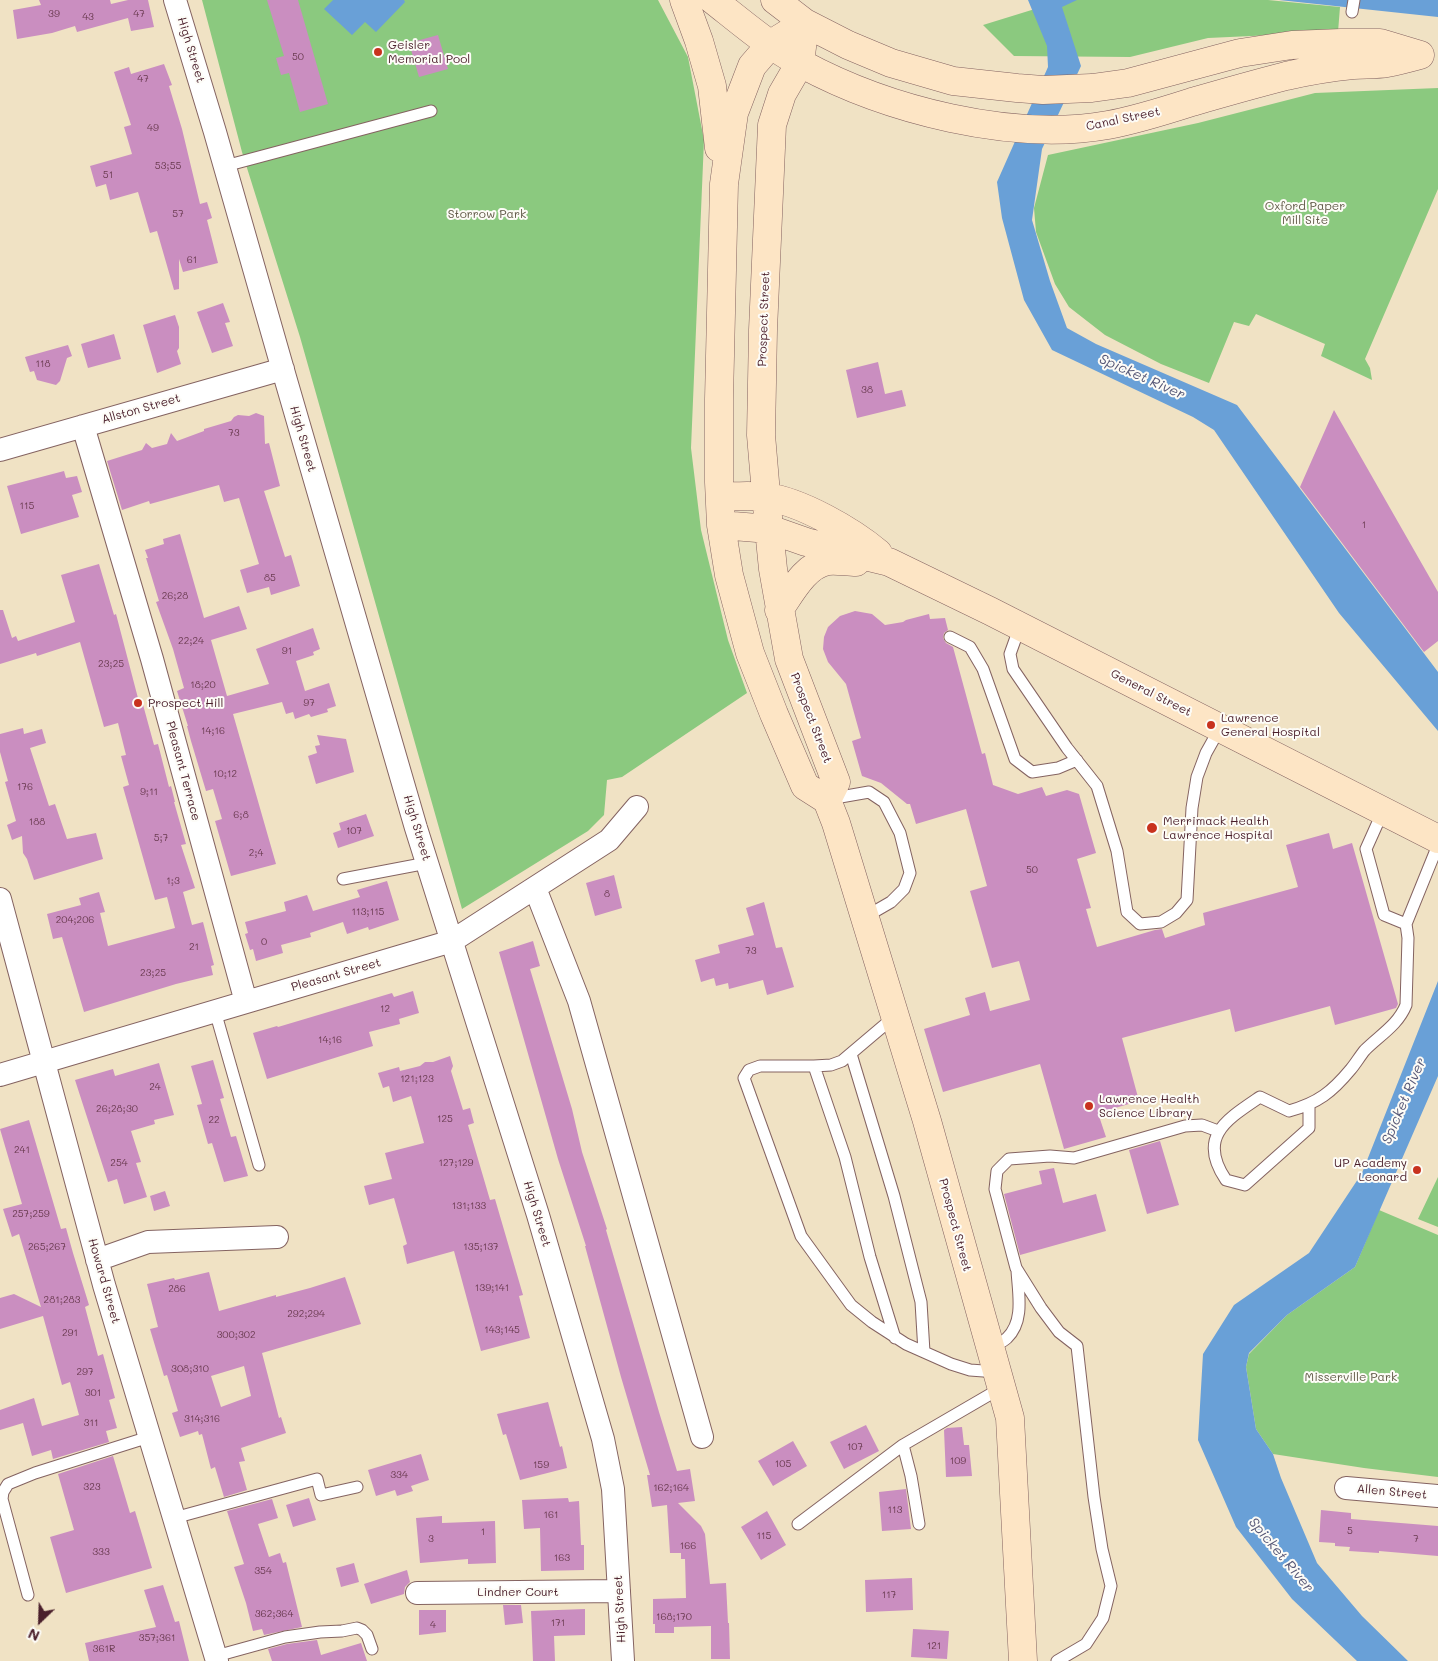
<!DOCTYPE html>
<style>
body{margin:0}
#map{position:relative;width:1438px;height:1661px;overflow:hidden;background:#f0e2c4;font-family:Mali,sans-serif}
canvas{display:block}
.north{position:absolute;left:15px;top:1596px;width:50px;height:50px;-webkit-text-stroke:4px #fdfcf7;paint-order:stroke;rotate:204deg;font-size:14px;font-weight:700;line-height:20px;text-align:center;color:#4a1f2b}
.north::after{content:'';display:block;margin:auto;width:18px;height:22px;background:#4a1f2b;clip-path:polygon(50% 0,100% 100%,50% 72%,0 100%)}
</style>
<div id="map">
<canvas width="1438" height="1661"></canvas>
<div class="north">N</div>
</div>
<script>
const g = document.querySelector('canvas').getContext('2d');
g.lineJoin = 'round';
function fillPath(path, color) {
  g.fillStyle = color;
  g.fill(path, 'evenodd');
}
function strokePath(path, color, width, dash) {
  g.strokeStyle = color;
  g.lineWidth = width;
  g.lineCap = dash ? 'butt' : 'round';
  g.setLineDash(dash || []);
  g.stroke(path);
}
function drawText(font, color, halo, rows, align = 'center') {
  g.font = font + ' Mali,sans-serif';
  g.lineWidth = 4;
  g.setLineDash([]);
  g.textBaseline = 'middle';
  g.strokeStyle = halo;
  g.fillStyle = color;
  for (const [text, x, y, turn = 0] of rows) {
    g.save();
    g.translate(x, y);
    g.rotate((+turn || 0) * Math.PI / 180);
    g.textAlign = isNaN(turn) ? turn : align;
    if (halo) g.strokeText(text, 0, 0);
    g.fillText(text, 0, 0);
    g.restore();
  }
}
const green = new Path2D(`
 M 202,0 L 658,0 L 688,57 L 704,140 L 691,448 L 701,530 L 728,640 L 747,693 L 622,777 L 607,780 L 604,815 L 588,831 L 462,909 L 300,337 L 242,152 Z
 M 1064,0 L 1268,0 L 1340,7 L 1338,32 L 1208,38 L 1130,57 L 1014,56 L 983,25 Z
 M 1438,88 L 1438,189 L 1365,359 L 1370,368 L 1372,380 L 1321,356 L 1325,344 L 1256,314 L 1249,326 L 1234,322 L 1209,383 L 1161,364 L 1105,335 L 1069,307 L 1055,284 L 1036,232 L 1034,208 L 1048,155 L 1198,123 L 1315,93 Z
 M 1438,1177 L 1438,1227 L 1418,1219 Z
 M 1379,1210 L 1438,1235 L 1438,1477 L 1364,1468 L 1273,1454 L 1256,1429 L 1246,1367 L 1249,1354 L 1287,1315 L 1355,1267 Z`);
const water = new Path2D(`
 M 333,0 L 404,0 L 405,2 L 376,32 L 365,22 L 352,35 L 324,9 Z
 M 1028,0 L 1077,0 L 1062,7 L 1081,66 L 1042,149 L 1032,220 L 1050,281 L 1067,328 L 1096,344 L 1237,405 L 1438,672 L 1438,731 L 1339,613 L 1214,430 L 1193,417 L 1052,350 L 1024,300 L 1002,218 L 997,182 L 1048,67 L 1047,46 Z
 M 1279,0 L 1438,0 L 1438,17 Z
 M 1438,981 L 1438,1076 L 1355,1267 L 1287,1315 L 1249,1353 L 1246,1367 L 1256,1429 L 1273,1454 L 1281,1478 L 1317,1563 L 1362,1616 L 1408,1661 L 1357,1661 L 1292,1599 L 1236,1527 L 1198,1440 L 1203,1354 L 1234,1305 L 1309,1253 L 1362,1173 Z`);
const building = new Path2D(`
 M 39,0 L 110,0 L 111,4 L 128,0 L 148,0 L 154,27 L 131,31 L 128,18 L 77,32 L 75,26 L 52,33 L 17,39 L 13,10 L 41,5 Z
 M 267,0 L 298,0 L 328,104 L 300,112 L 289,73 L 281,75 L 276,58 L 284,56 Z
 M 438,35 L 448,69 L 419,77 L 409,43 Z
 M 164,64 L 172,85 L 169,86 L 182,129 L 200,204 L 207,202 L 212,218 L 207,220 L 218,263 L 183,272 L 179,259 L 179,289 L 174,290 L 157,231 L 150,233 L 138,192 L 110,200 L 106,184 L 96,187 L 90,166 L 132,154 L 124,127 L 131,125 L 114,72 L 129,67 L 131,74 Z
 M 223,303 L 230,322 L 225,323 L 233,346 L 212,353 L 197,312 Z
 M 175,315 L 179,327 L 179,348 L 177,351 L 181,364 L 157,373 L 143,325 Z
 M 114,334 L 121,359 L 88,368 L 81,344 Z
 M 68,345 L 72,356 L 67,358 L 60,381 L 56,385 L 37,380 L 34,371 L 30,372 L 25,357 Z
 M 878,362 L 885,394 L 902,390 L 906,406 L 857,418 L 846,370 Z
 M 1334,410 L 1438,592 L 1438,641 L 1424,652 L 1300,487 Z
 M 256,413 L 264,416 L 265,444 L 269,443 L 280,486 L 264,491 L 285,557 L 291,555 L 300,586 L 271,595 L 269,587 L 247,593 L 240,570 L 259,564 L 239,498 L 224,502 L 219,485 L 150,504 L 149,501 L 122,510 L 107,461 L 142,450 L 146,443 L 152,448 L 167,444 L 171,433 L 177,441 L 204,431 L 204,429 L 231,421 L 234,417 L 238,415 L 249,416 Z
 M 64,471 L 66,478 L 77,476 L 82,492 L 72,495 L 79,517 L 21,534 L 7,486 Z
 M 180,534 L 204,618 L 239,606 L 247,629 L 211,640 L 227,696 L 269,684 L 256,649 L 313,628 L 320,649 L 313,652 L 314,655 L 296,661 L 305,691 L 329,683 L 336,706 L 327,709 L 328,712 L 311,717 L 309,714 L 295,719 L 293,712 L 286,714 L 282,702 L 233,714 L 276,864 L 231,876 L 215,821 L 222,819 L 213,789 L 206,791 L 191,741 L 187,726 L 188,726 L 177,691 L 184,688 L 173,649 L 156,602 L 159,601 L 146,558 L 148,558 L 145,550 L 164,544 L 163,539 Z
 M 99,564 L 114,615 L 116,614 L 139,702 L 142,701 L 154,745 L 158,744 L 169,787 L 171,786 L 175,802 L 174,802 L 186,844 L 181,845 L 195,888 L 183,892 L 192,925 L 203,922 L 214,965 L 211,966 L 213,975 L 176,984 L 84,1012 L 62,937 L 53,939 L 47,914 L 81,905 L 79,898 L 99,892 L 105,912 L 100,913 L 108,946 L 175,928 L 167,897 L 155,900 L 123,787 L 129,785 L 121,756 L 126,755 L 118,723 L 104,727 L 80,642 L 37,656 L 36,653 L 0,664 L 0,610 L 3,610 L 12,638 L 16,636 L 18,641 L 75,622 L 61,575 Z
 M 855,611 L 872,614 L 885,625 L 903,622 L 906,620 L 929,614 L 930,619 L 945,618 L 948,630 L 944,633 L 943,638 L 946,643 L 953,647 L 982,754 L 985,753 L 993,785 L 1018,794 L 1042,787 L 1046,796 L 1067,790 L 1079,794 L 1096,853 L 1077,859 L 1091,908 L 1086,909 L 1097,947 L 1155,930 L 1162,929 L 1165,938 L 1205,925 L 1203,913 L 1298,887 L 1286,845 L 1329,833 L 1333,849 L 1352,843 L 1398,1004 L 1396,1008 L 1335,1025 L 1330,1006 L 1235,1032 L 1230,1009 L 1122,1038 L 1139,1101 L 1098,1113 L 1106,1137 L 1064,1149 L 1040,1064 L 943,1092 L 924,1029 L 970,1015 L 965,998 L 985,992 L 990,1011 L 1030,1000 L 1019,961 L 992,968 L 970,891 L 987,886 L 966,809 L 916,824 L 910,804 L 907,804 L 881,783 L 862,776 L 852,741 L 861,738 L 846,684 L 828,662 L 823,649 L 824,637 L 828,627 L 840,616 Z
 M 23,728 L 24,734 L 42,729 L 46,743 L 30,748 L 49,806 L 55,804 L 67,839 L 96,833 L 103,859 L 34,880 L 27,859 L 23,853 L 22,836 L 12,840 L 7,825 L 16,821 L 5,782 L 8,781 L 0,752 L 0,734 Z
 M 317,735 L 346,739 L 354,772 L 316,784 L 308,756 L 317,753 L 315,746 L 320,745 Z
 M 366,814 L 374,836 L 338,848 L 333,833 L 341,830 L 339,823 Z
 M 614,875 L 622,908 L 595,916 L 586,883 Z
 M 387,881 L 399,920 L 369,930 L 368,927 L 347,934 L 343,922 L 310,933 L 311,937 L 281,945 L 283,953 L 256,961 L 253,949 L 250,950 L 245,934 L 248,933 L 245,922 L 286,911 L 284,902 L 307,895 L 313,911 L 360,897 L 357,890 Z
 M 764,902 L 776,948 L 782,947 L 794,987 L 767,995 L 763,980 L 729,989 L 728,983 L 716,986 L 714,978 L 701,982 L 695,960 L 720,953 L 718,945 L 754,935 L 746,908 Z
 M 533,941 L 540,966 L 530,969 L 572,1109 L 582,1152 L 607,1229 L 606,1230 L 659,1412 L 677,1471 L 690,1469 L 695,1501 L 678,1503 L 701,1526 L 705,1534 L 710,1584 L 726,1583 L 728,1623 L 729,1623 L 730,1659 L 711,1659 L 711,1626 L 674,1627 L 674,1633 L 655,1633 L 655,1624 L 653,1624 L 653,1599 L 686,1598 L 685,1559 L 681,1559 L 681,1553 L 670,1553 L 667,1505 L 652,1507 L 647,1475 L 650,1475 L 621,1377 L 585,1246 L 586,1246 L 558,1159 L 499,952 Z
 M 413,991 L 419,1013 L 399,1019 L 400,1024 L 369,1032 L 373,1046 L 267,1079 L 253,1033 L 277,1026 L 278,1027 L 392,993 L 394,997 Z
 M 450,1056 L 453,1066 L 451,1071 L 463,1110 L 470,1108 L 474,1123 L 468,1125 L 490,1200 L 495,1199 L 523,1295 L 519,1296 L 530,1338 L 481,1351 L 454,1251 L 407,1264 L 403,1246 L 407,1244 L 394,1198 L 369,1205 L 364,1186 L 392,1179 L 385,1153 L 424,1143 L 411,1096 L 393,1102 L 389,1086 L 383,1088 L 378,1073 L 399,1067 L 400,1071 L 420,1066 L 425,1062 L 433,1062 Z
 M 213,1060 L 224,1098 L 220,1099 L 231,1137 L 236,1136 L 248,1176 L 224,1182 L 212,1143 L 208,1144 L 197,1105 L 202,1104 L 191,1066 Z
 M 159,1063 L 174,1115 L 154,1120 L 155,1124 L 131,1131 L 141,1162 L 136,1163 L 147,1197 L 124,1204 L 117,1179 L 108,1182 L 75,1080 L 113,1069 L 115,1076 Z
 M 29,1120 L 61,1229 L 66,1228 L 73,1253 L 89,1305 L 85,1307 L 98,1356 L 103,1354 L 115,1398 L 109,1400 L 117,1428 L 106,1431 L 109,1442 L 53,1459 L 51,1450 L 32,1456 L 23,1423 L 0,1430 L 0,1410 L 34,1398 L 42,1426 L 79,1415 L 70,1382 L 62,1385 L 43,1316 L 0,1329 L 0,1298 L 14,1294 L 41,1307 L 19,1234 L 12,1237 L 3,1209 L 22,1204 L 0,1129 Z
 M 1160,1141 L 1179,1205 L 1147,1214 L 1129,1150 Z
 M 1054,1168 L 1063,1203 L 1096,1194 L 1106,1231 L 1020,1255 L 1004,1194 L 1042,1184 L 1039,1171 Z
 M 165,1191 L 170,1206 L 154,1211 L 150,1196 Z
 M 209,1272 L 219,1311 L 276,1295 L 276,1297 L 310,1288 L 345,1277 L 361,1324 L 262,1353 L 279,1418 L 281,1417 L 286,1433 L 241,1448 L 245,1461 L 239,1462 L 247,1490 L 224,1497 L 215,1467 L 211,1469 L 202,1434 L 199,1435 L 198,1431 L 180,1437 L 172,1413 L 178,1411 L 167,1375 L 164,1376 L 150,1329 L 158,1327 L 147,1284 L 174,1278 L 175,1280 ZM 244,1366 L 251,1396 L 221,1407 L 211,1376 Z
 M 548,1402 L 560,1447 L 562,1446 L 567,1468 L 520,1480 L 506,1434 L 503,1435 L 497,1414 Z
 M 866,1425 L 879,1451 L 844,1469 L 830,1442 Z
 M 962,1427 L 964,1445 L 969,1445 L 972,1476 L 946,1477 L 944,1430 L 947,1428 Z
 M 793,1441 L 807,1466 L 773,1486 L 758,1461 Z
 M 421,1454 L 429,1480 L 411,1486 L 413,1491 L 397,1496 L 395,1490 L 376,1496 L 368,1470 Z
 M 113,1456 L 130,1513 L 135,1511 L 152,1568 L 66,1593 L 50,1537 L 74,1530 L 58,1474 Z
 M 906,1489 L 911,1529 L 882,1531 L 879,1492 Z
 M 309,1498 L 316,1520 L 293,1527 L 286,1505 Z
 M 568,1498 L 569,1502 L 579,1501 L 581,1545 L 584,1545 L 584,1570 L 541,1571 L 540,1528 L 524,1529 L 522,1500 Z
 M 272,1499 L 278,1518 L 258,1524 L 269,1557 L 280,1553 L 283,1563 L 286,1562 L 302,1627 L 264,1635 L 262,1629 L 253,1631 L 246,1603 L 234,1567 L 244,1564 L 227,1511 Z
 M 1321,1510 L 1351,1513 L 1351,1519 L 1438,1526 L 1438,1556 L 1379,1551 L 1379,1553 L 1349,1551 L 1350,1547 L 1335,1546 L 1335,1543 L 1319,1542 Z
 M 767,1511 L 786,1545 L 761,1560 L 741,1527 Z
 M 442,1516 L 442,1523 L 495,1521 L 496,1563 L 468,1564 L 468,1559 L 420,1563 L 416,1518 Z
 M 354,1563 L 359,1582 L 341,1587 L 336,1568 Z
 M 407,1570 L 410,1582 L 405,1587 L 404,1594 L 371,1604 L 364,1584 Z
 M 912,1578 L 913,1610 L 866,1612 L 865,1580 Z
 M 163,1585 L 175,1622 L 179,1621 L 189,1661 L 89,1661 L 85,1643 L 156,1627 L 144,1590 Z
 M 503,1605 L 521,1605 L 523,1623 L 505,1625 Z
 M 585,1609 L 585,1635 L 554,1636 L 555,1661 L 533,1661 L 531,1611 Z
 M 419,1610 L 446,1610 L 446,1632 L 419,1635 Z
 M 913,1629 L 949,1631 L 947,1659 L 911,1657 Z
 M 317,1640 L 321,1655 L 361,1643 L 367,1661 L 272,1661 L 268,1649 L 287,1644 Z`);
const lane = new Path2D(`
 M 1352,12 L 1354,0
 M 225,166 L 431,111
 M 1020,626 L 1010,654 L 1013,669 L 1067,748 L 1097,786 L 1117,851 L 1127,912 L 1140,924 L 1161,922 L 1176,913 L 1187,900 L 1192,808 L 1197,777 L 1206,753 L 1220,728
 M 950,637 L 970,647 L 983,669 L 1015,759 L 1032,772 L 1058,768 L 1077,760
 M 829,799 L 869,792 L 884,802 L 900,833 L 910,873 L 904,889 L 891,902 L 865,917
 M 1383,811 L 1366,849 L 1384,915 L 1406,924 L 1438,845
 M 343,879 L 427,863
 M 215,1011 L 259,1165
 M 894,1017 L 842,1061 L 831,1065 L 814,1066 L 760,1066 L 749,1070 L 744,1078 L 801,1236 L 851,1305 L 872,1322 L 906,1344 L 951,1364 L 970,1370 L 997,1372
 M 851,1054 L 894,1196 L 921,1302 L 924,1352
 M 814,1066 L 845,1157 L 870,1257 L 895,1338
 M 1309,1105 L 1309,1128 L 1245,1185 L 1226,1180 C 1197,1137 1226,1120 1260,1097 L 1289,1111 C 1318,1103 1332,1092 1351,1069 C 1356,1063 1360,1056 1365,1050 C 1380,1035 1398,1025 1406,1005 L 1408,938 L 1406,924
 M 990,1348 C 995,1345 1003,1342 1007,1338 C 1025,1321 1018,1292 1017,1270
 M 903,1445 L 911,1476 L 919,1524
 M 174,1518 L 317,1479 L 321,1495 L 357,1487
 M 798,1524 L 903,1445 L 1001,1388
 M 28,1595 L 2,1499 L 3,1492 L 8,1484 L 35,1473 L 149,1437
 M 216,1656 L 285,1637 L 320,1632 L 342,1631 L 357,1628 L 362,1630 L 367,1635 L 372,1649
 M 1057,1661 L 1086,1644 L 1103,1618 L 1111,1586 L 1102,1549 L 1094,1497 L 1077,1346 L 1059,1332 L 1041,1308 L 1016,1268 L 995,1189 L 997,1171 L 1009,1159 L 1050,1156 L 1074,1158 L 1185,1126 L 1202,1125 L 1218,1131`);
const street = new Path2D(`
 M 175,0 L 215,132 L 285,377 L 416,828 L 538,1215 L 603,1439 L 613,1489 L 623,1661
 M 83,426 L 152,659 L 246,1002
 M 0,450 L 283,369
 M 535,888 L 579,1001 L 702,1437
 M 0,899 L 104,1285 L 217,1661
 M 0,1075 L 452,941 L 609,840 L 637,807
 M 97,1260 L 148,1242 L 277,1237
 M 1346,1488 L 1438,1496
 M 417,1593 L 619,1591`);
const secondary = new Path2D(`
 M 684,0 L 699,41 L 712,86 L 719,148
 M 713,0 C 741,22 770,47 802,64 C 887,110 1012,142 1108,125 C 1136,120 1164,111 1192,102 C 1223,93 1255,84 1286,76 C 1308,71 1332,67 1353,65 C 1365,64 1376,65 1387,63 C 1398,61 1409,58 1420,55
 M 775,0 L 805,23 L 848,45 L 891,63 L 953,81 L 1017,88 L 1043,90 L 1092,88 L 1128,83 L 1240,53 L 1292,45 L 1341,43 L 1380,43 L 1420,55
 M 805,23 L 771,44 L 752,66 L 734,113 L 724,184 L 719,399 L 719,482 L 721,525 L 729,575 L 750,653 L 774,714 L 805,786 L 827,800 L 836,823 L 927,1121 L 1010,1418 L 1023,1661
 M 805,23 L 800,63 L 782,94 L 772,125 L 763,330 L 761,435 L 769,529 L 773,569 L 789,659 L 836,782 L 827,800
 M 720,496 C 735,497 751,495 766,497 C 800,501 852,531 878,553
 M 721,525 L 769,529 L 806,542 L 889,562 L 990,611 L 1438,839
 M 779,610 C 791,593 805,565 828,561 C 837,560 847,562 856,562`);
const markers = [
 [378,52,5,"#c8321e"],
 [138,703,5,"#c8321e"],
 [1211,725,5,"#c8321e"],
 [1152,828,6,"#c8321e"],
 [1089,1106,5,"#c8321e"],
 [1417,1170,5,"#c8321e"]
];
const numberNames = [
 ["39",54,14],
 ["47",139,14],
 ["43",88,17],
 ["50",298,57],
 ["47",143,79],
 ["49",153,128],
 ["53;55",168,166],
 ["51",108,175],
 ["57",178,214],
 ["61",192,260],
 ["118",43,364],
 ["38",867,390],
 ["73",234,433],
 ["115",27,506],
 ["1",1364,525],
 ["85",270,578],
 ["26;28",175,596],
 ["22;24",191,641],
 ["91",287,651],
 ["23;25",111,664],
 ["18;20",203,685],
 ["97",309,703],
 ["14;16",213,731],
 ["10;12",225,774],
 ["176",25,787],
 ["9;11",149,792],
 ["6;8",241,815],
 ["188",37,822],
 ["107",354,831],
 ["5;7",161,838],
 ["2;4",256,853],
 ["50",1032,870],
 ["1;3",173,881],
 ["8",607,894],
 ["113;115",368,912],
 ["204;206",75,920],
 ["0",264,942],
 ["21",194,947],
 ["73",751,951],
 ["23;25",153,973],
 ["12",385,1009],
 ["14;16",330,1040],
 ["121;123",417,1079],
 ["24",155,1087],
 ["26;28;30",117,1109],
 ["125",445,1119],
 ["22",214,1120],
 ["241",22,1150],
 ["254",119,1163],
 ["127;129",456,1163],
 ["131;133",469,1206],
 ["257;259",31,1214],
 ["265;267",47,1247],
 ["135;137",481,1247],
 ["139;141",492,1288],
 ["286",177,1289],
 ["281;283",62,1300],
 ["292;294",306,1314],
 ["143;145",502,1330],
 ["291",70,1333],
 ["300;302",236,1335],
 ["308;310",190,1369],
 ["297",85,1372],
 ["301",93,1393],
 ["314;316",202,1419],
 ["311",91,1423],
 ["107",855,1447],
 ["109",958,1461],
 ["105",783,1464],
 ["159",541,1465],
 ["334",399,1475],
 ["323",92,1487],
 ["162;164",671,1488],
 ["113",895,1510],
 ["161",551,1515],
 ["5",1350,1531],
 ["1",483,1532],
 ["115",764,1536],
 ["3",431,1539],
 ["7",1416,1539],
 ["166",688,1546],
 ["333",101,1552],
 ["163",562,1558],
 ["354",263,1571],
 ["117",889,1595],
 ["362;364",274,1614],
 ["168;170",674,1617],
 ["171",558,1623],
 ["4",433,1625],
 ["357;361",157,1638],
 ["121",934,1646],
 ["361R",104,1649]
];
const poiNames = [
 ["Geisler",388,45],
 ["Memorial Pool",388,59],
 ["Prospect Hill",148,703],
 ["Lawrence",1221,718],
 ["General Hospital",1221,732],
 ["Merrimack Health",1163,821],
 ["Lawrence Hospital",1163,835],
 ["Lawrence Health",1099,1099],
 ["Science Library",1099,1113],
 ["UP Academy",1407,1163,"right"],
 ["Leonard",1407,1177,"right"]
];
const streetNames = [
 ["High Street",191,50,73],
 ["Canal Street",1123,119,-12],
 ["Prospect Street",764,319,-88],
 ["Allston Street",141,409,-16],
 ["High Street",303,439,74],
 ["General Street",1151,693,27],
 ["Prospect Street",811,718,69],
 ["Pleasant Terrace",183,771,75],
 ["High Street",417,828,73],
 ["Pleasant Street",336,975,-16],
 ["High Street",537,1214,73],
 ["Prospect Street",955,1225,75],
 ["Howard Street",104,1281,74],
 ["Allen Street",1392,1492,5],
 ["Lindner Court",518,1592],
 ["High Street",620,1609,-93]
];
const parkNames = [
 ["Oxford Paper",1305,206],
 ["Mill Site",1305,220],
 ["Storrow Park",487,214],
 ["Misserville Park",1351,1377]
];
const waterNames = [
 ["Spicket River",1142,377,24],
 ["Spicket River",1404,1101,-67],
 ["Spicket River",1281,1555,50]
];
fillPath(green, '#8bc97f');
fillPath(water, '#69a0d7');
fillPath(building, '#ca8ec0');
strokePath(lane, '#846361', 13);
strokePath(street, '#846361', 24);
strokePath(secondary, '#846361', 29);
strokePath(lane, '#fff', 11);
strokePath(street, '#fff', 22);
strokePath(secondary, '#fde5c5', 28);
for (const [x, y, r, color] of markers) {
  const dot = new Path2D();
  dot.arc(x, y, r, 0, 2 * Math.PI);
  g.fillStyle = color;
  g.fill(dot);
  strokePath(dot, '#fdfcf7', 2);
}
drawText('10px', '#6a3b50', null, numberNames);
drawText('12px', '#4a1f2b', '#fdfcf7', poiNames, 'left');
drawText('12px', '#4a1f2b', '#fdfcf7', streetNames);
drawText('12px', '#615a48', '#fdfcf7', parkNames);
drawText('italic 14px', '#585978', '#fdfcf7', waterNames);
</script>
